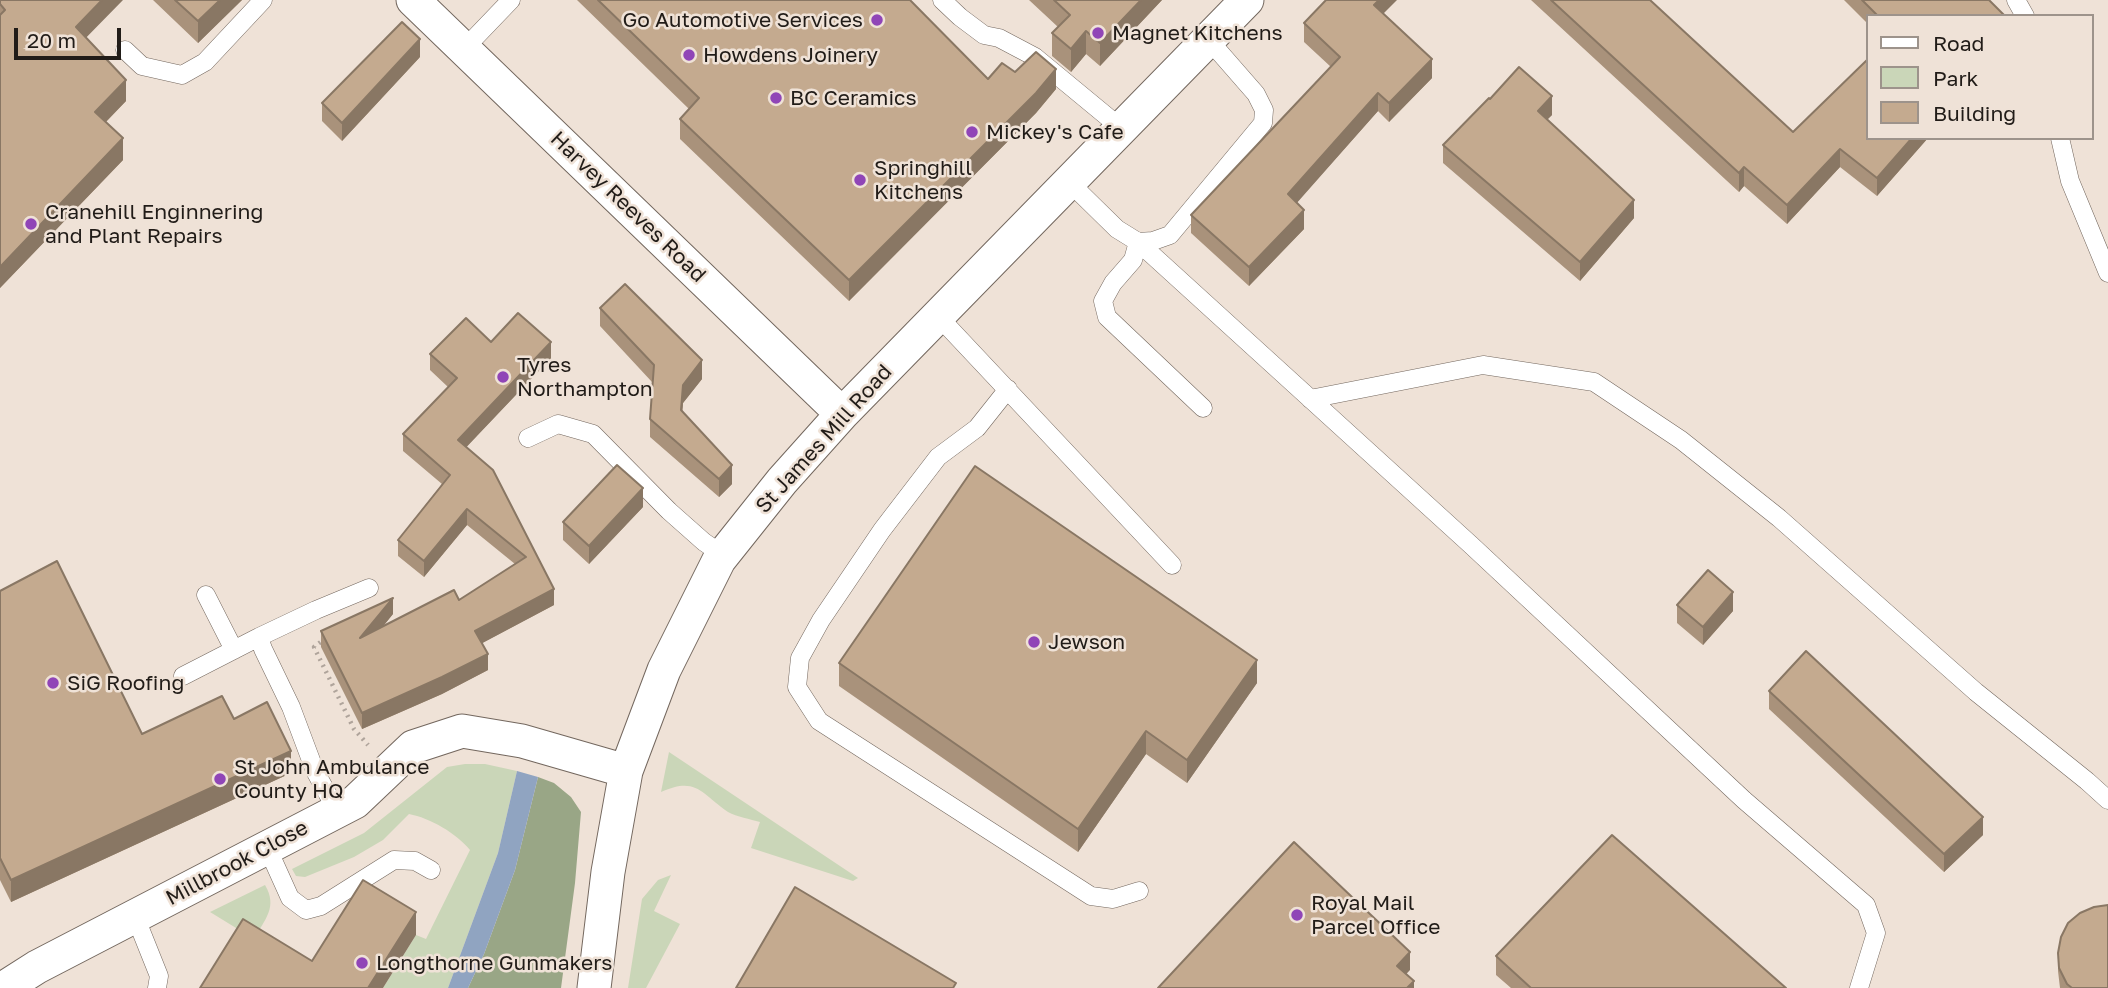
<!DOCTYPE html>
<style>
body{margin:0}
#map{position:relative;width:2108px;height:988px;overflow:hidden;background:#efe2d7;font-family:"Golos Text",sans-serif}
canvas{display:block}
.legend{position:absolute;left:1866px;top:14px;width:228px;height:126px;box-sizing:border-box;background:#efe2d7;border:2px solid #9d938b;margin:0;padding:9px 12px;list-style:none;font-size:21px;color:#211c18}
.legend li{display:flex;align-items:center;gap:14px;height:35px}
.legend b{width:35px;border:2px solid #9d938b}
.scale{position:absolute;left:14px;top:28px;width:107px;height:32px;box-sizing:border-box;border:4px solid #211c18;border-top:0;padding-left:9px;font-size:21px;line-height:24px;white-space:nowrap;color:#211c18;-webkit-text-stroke:5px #efe2d7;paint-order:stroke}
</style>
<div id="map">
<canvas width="2108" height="988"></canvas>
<ul class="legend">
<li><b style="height:9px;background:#fff"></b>Road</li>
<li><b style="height:19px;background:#cad6b8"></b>Park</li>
<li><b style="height:19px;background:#c4aa8f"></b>Building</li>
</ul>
<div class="scale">20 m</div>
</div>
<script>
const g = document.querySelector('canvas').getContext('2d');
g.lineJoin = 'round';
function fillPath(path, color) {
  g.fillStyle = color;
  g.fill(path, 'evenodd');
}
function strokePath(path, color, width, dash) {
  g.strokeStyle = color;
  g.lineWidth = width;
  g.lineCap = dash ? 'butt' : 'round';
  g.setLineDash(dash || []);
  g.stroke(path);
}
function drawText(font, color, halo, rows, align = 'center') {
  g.font = font + ' "Golos Text",sans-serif';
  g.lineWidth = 5;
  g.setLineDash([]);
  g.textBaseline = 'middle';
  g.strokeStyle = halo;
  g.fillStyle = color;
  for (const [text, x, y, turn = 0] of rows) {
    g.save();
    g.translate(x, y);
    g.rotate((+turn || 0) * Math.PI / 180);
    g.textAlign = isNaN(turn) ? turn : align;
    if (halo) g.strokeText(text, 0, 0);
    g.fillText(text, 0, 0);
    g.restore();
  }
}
const green = new Path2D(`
 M 669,752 L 858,878 L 853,881 L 751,848 L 760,822 C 750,819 737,817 728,812 C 701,793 696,776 661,792 Z
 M 465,764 L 485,764 L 517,771 L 498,853 L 448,988 L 383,988 L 416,935 L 426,939 L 470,850 C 456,833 430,818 409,814 L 383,840 L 354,857 L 305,877 L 296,876 L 292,869 L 364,833 L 447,767 Z
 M 671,875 L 654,911 L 680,924 L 646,988 L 628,988 L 642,899 L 658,880 Z
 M 265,885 C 278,907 265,919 254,939 L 210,912 Z`);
const forest = new Path2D(`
 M 538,777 L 554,783 L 571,797 L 581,812 L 575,883 L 561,988 L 468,988 L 484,954 L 515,870 Z`);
const water = new Path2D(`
 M 517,771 L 538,777 L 515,870 L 484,954 L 468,988 L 448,988 L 498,853 Z`);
const path = new Path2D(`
 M 326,638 L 314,647 L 354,729 L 368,745`);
const lane = new Path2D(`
 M 942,0 L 960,17 L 984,35 L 999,38 L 1035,57 L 1121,128
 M 2016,0 L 2025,16
 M 464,49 L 511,0
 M 125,50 L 142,66 L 182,75 L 205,62 L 263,0
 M 2060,138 L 2070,181 L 2108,273
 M 1069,182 L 1117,229 L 1138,242 L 1471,545 L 1744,800 L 1866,905 L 1876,933 L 1859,988
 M 1138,242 L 1153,241 L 1170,235 L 1263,123 L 1264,110 L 1256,94 L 1208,39
 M 1138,242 L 1133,260 L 1113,283 L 1103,301 L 1107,317 L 1203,408
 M 938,316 L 1172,565
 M 1008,389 L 977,428 L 938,457 L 882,530 L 821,620 L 800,658 L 797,687 L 819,721 L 1091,896 L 1113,899 L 1139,891
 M 1310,399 L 1483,365 L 1594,382 L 1681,440 L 1779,518 L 1976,692 L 2087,781 L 2108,800
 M 528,438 L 558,424 L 593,434 L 669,511 L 704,542 L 723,555
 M 206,595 L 234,650
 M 183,676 L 259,637
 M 337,811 L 315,771 L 291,707 L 263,649 L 259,637 L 316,610 L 369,588
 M 267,847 L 290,898 L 306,910 L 321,906 L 394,860 L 415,861 L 431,870
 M 135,916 L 159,976 L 157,988`);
const street = new Path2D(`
 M 413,0 L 842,414
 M 4,988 L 37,967 L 355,802 L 413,747 L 462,731 L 522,741 L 626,771
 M 594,988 L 608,872 L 626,771 L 664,670 L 719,560 L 782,481 L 842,414 L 1247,0`);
const wall = new Path2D(`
 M 0,0 L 86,38 L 126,101 L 106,122 L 123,160 L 0,288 Z
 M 153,0 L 242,0 L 198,43 Z
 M 577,0 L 910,0 L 988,79 L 1015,72 L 1056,89 L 1036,113 L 849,301 L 680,139 L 680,119 L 689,109 Z
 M 1029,0 L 1162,0 L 1100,66 L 1086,54 L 1071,72 L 1052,56 L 1052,33 L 1058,27 Z
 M 1531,0 L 1650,0 L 1793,132 L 1928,138 L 1877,196 L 1840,167 L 1787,224 L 1744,186 L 1739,192 Z
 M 1844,0 L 1989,0 L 2005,16 L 1868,16 L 1868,24 Z
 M 1384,14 L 1432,78 L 1389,122 L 1378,111 L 1296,203 L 1304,229 L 1249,286 L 1191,233 L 1191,215 L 1331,67 L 1304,42 L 1304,23 Z
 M 420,57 L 342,141 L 322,121 L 322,103 Z
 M 1490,99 L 1552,115 L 1547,119 L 1634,218 L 1580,281 L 1443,163 L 1443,145 Z
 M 600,308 L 702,379 L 683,403 L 682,411 L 732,484 L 719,497 L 650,437 L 650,419 L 652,382 L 600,326 Z
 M 491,342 L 551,358 L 466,447 L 554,605 L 482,643 L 488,670 L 442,694 L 362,729 L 321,647 L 321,631 L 393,614 L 383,626 L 459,600 L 515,564 L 467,525 L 424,577 L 398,556 L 398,540 L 442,484 L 403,451 L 403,434 L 448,387 L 430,370 L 430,354 Z
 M 643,507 L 589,564 L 563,540 L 563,522 Z
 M 0,591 L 142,734 L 234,719 L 291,773 L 11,902 L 0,880 Z
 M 1677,605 L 1733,611 L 1703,645 L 1677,623 Z
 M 839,663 L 1257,683 L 1187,783 L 1146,754 L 1078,852 L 839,686 Z
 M 1769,691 L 1983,835 L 1944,872 L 1769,709 Z
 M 2058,953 L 2108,988 L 2060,988 L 2058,971 Z
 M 1496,956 L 1786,988 L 1511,988 L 1496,975 Z`);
const shadedWall = new Path2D(`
 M 102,0 L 123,0 L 76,48 L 76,27 Z
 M 220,0 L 242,0 L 198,43 L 198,21 Z
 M 1141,0 L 1162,0 L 1100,66 L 1100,43 Z
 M 1379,0 L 1397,0 L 1374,23 L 1374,5 Z
 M 1086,31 L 1086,54 L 1071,72 L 1071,49 Z
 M 420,39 L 420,57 L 342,141 L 342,123 Z
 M 1432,59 L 1432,78 L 1389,122 L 1389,103 Z
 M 1056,69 L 1056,89 L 1036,113 L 849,301 L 849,280 Z
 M 126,80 L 126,101 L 95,133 L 95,112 Z
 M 1378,93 L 1378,111 L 1288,213 L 1288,194 Z
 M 1552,96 L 1552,115 L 1538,129 L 1538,111 Z
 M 123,138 L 123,160 L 0,288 L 0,267 Z
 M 1912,138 L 1928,138 L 1877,196 L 1877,178 Z
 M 1840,149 L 1840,167 L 1787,224 L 1787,205 Z
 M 1744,167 L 1744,186 L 1739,192 L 1739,173 Z
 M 1634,200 L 1634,218 L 1580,281 L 1580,262 Z
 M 1304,210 L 1304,229 L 1249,286 L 1249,267 Z
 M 551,342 L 551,358 L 458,456 L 458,440 Z
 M 702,360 L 702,379 L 683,403 L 681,428 L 683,385 Z
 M 732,465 L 732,484 L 719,497 L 719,479 Z
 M 643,488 L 643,507 L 589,564 L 589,546 Z
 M 467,509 L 467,525 L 424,577 L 424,561 Z
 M 554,589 L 554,605 L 475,647 L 475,631 Z
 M 1733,592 L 1733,611 L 1703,645 L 1703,627 Z
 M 393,598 L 393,614 L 360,655 L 360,638 Z
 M 488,654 L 488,670 L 442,694 L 362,729 L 362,713 Z
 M 1257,660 L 1257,683 L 1187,783 L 1187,760 Z
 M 1146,731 L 1146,754 L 1078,852 L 1078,829 Z
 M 291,751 L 291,773 L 11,902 L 11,880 Z
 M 1983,817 L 1983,835 L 1944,872 L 1944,854 Z
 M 416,912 L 416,935 L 383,988 L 368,988 Z
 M 1410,952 L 1410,970 L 1397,984 L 1397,966 Z
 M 1414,981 L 1414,988 L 1407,988 Z`);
const building = new Path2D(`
 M 0,0 L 102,0 L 76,27 L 126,80 L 95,112 L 123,138 L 0,267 L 0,15 L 5,10 L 0,4 Z
 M 175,0 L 220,0 L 198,21 Z
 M 598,0 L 910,0 L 988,79 L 1002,63 L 1015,72 L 1036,52 L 1056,69 L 1036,93 L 849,280 L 680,119 L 699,98 Z
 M 1054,0 L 1141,0 L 1100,43 L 1086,31 L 1071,49 L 1052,33 L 1070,15 Z
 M 1326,0 L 1379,0 L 1374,5 L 1432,59 L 1389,103 L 1378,93 L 1288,194 L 1304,210 L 1249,267 L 1191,215 L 1340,57 L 1304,23 Z
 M 1551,0 L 1650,0 L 1793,132 L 1868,59 L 1868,138 L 1912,138 L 1877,178 L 1840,149 L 1787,205 L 1744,167 L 1739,173 Z
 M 1862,0 L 1989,0 L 2005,16 L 1878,16 Z
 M 402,22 L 420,39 L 342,123 L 322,103 Z
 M 1519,67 L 1552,96 L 1538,111 L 1634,200 L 1580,262 L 1443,145 L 1489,98 L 1490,99 Z
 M 625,284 L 702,360 L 683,385 L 681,410 L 732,465 L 719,479 L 650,419 L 654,365 L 600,308 Z
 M 518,313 L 551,342 L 458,440 L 493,470 L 554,589 L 475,631 L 488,654 L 442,677 L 362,713 L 321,631 L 393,598 L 360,638 L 454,590 L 459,600 L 526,557 L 467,509 L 424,561 L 398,540 L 450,475 L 403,434 L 457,378 L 430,354 L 466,318 L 491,342 Z
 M 617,465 L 643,488 L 589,546 L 563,522 Z
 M 975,466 L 1257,660 L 1187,760 L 1146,731 L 1078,829 L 839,663 Z
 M 57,561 L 142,734 L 222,696 L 234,719 L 267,702 L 291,751 L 11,880 L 0,858 L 0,591 Z
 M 1708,570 L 1733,592 L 1703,627 L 1677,605 Z
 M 1806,651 L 1983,817 L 1944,854 L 1769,691 Z
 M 1612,835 L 1786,988 L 1531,988 L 1496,956 Z
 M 1294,842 L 1410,952 L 1397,966 L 1414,981 L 1407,988 L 1158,988 Z
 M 363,880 L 416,912 L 368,988 L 200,988 L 243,919 L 312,961 Z
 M 795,887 L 956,983 L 953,988 L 736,988 Z
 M 2108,905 L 2108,988 L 2072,988 L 2067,984 L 2059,968 L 2058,953 L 2061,937 L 2068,923 L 2080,913 L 2094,907 Z`);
const markers = [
 [877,20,7,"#9045b7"],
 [1098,33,7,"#9045b7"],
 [689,55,7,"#9045b7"],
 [776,98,7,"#9045b7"],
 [972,132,7,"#9045b7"],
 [860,180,7,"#9045b7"],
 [31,224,7,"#9045b7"],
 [503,377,7,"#9045b7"],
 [1034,642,7,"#9045b7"],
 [53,683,7,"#9045b7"],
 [220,779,7,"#9045b7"],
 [1297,915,7,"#9045b7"],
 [362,963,7,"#9045b7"]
];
const poiNames = [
 ["Go Automotive Services",863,20,"right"],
 ["Magnet Kitchens",1112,33],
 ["Howdens Joinery",703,55],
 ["BC Ceramics",790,98],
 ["Mickey's Cafe",986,132],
 ["Springhill",874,168],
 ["Kitchens",874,192],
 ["Cranehill Enginnering",45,212],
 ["and Plant Repairs",45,236],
 ["Tyres",517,365],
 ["Northampton",517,389],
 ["Jewson",1048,642],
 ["SiG Roofing",67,683],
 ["St John Ambulance",234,767],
 ["County HQ",234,791],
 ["Royal Mail",1311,903],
 ["Parcel Office",1311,927],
 ["Longthorne Gunmakers",376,963]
];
const streetNames = [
 ["Harvey Reeves Road",628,207,44],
 ["St James Mill Road",824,439,-48],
 ["Millbrook Close",237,863,-28]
];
fillPath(green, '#cad6b8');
fillPath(forest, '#99a686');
fillPath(water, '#90a4c1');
strokePath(lane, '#73675e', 19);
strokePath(street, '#73675e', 35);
strokePath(path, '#afa49b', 4.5, [2, 5]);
strokePath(lane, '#fff', 18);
strokePath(street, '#fff', 33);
fillPath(wall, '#a9927b');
fillPath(shadedWall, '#897764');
fillPath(building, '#c4aa8f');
strokePath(building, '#897764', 2);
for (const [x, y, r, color] of markers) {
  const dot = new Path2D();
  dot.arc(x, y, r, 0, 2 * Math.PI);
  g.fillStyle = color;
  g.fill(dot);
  strokePath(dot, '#efe2d7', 2.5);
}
drawText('21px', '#211c18', '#efe2d7', poiNames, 'left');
drawText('21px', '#211c18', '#efe2d7', streetNames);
</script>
